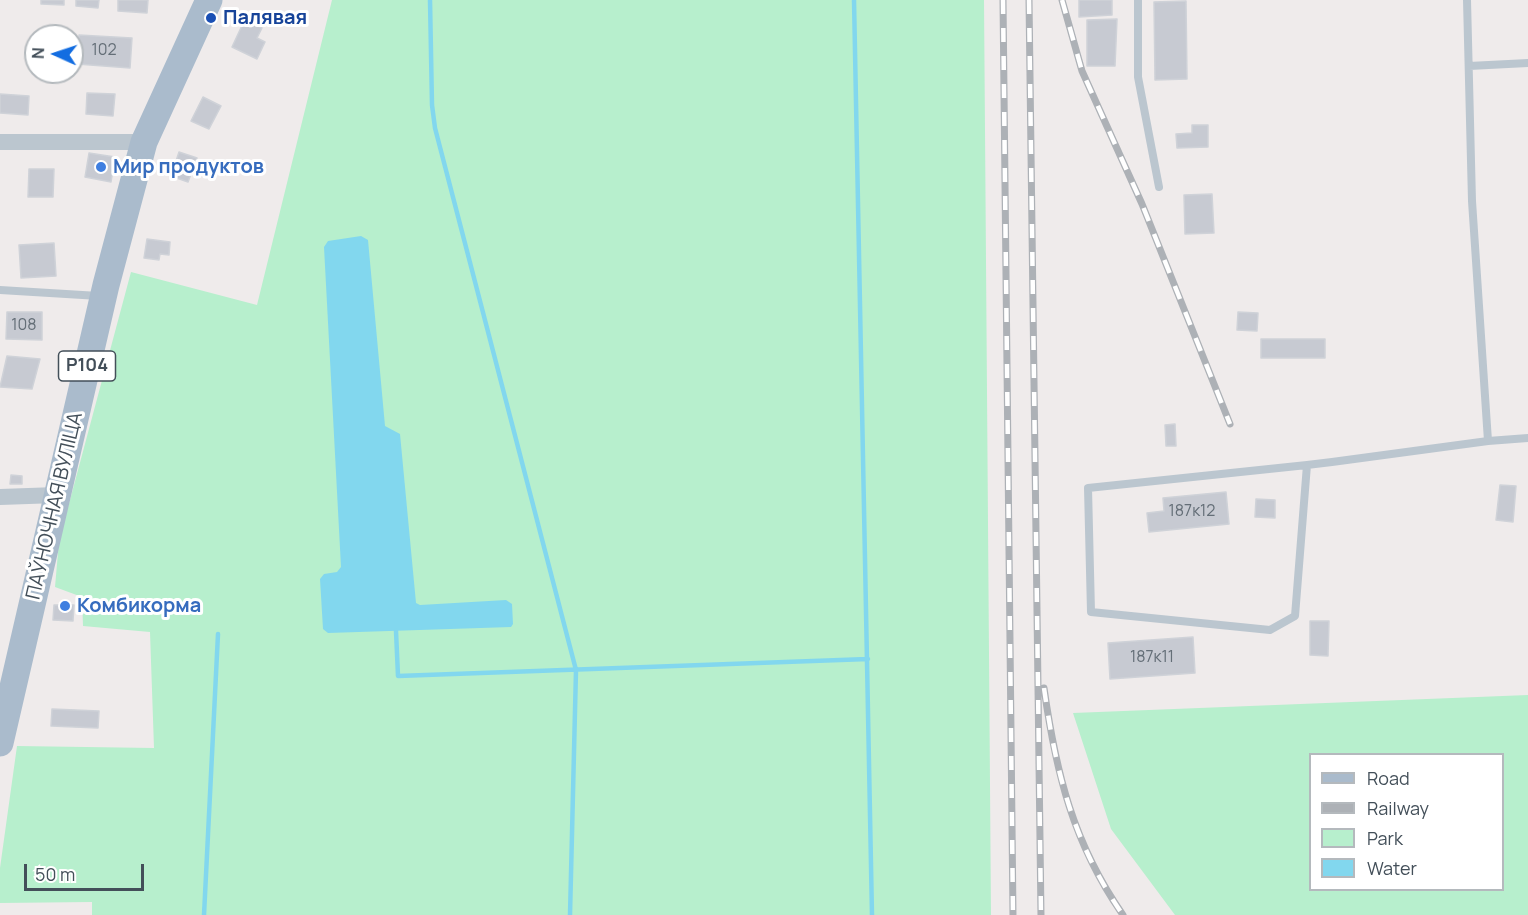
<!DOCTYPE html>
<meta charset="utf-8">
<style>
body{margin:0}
#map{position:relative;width:1528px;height:915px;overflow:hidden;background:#efebeb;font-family:Manrope,sans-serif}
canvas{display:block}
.legend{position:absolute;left:1309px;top:753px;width:195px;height:138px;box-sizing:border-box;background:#fff;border:2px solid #b4b9bd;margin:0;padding:8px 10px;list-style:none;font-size:18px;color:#434f59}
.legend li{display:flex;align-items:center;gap:12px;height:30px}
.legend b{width:30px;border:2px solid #b4b9bd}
.north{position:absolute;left:24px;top:24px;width:60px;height:60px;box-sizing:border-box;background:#fff;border:2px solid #b4b9bd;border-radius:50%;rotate:273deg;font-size:16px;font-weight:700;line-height:24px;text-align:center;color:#434f59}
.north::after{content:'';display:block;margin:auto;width:21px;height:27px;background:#136de1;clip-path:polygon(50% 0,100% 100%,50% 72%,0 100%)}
.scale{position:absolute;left:24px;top:864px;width:120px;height:27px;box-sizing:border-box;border:3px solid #434f59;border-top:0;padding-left:8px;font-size:18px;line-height:21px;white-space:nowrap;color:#434f59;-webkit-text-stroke:4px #fff;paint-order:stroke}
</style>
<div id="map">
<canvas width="1528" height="915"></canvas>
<ul class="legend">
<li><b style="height:8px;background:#abc"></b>Road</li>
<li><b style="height:8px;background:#adb1b6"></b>Railway</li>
<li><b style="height:16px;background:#b7efcd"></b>Park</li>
<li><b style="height:16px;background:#82d7ee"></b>Water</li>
</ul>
<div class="north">N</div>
<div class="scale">50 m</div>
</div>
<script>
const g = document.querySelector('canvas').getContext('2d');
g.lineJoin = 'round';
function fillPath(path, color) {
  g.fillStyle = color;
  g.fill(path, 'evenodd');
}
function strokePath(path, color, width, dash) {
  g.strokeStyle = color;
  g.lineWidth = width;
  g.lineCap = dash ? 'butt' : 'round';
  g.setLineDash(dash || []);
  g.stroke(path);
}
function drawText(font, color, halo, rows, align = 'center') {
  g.font = font + ' Manrope,sans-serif';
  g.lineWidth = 6;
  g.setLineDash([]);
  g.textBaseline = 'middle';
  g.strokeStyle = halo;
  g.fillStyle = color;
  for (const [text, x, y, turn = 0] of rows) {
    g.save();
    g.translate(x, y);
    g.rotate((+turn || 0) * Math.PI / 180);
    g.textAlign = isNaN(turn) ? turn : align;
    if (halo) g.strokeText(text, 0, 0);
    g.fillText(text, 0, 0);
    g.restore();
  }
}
const green = new Path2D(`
 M 332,0 L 984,0 L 991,915 L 92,915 L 92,902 L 0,903 L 0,868 L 17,746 L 154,748 L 150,632 L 83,626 L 82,597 L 55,587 L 59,541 L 131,272 L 257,305 Z
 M 1528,695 L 1528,915 L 1175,915 L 1111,829 L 1073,713 ZM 1502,754 L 1502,890 L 1310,890 L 1310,754 Z`);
const water = new Path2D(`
 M 361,236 L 368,240 L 385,426 L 400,434 L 416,603 L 420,605 L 506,600 L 512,604 L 513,624 L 511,627 L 328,633 L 323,629 L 320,579 L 324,574 L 337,572 L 341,567 L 324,247 L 328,241 Z`);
const stream = new Path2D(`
 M 430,0 L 432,105 L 435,128 L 576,670 L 570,915
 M 854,0 L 872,915
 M 396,631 L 398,676 L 868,659
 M 204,915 L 218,634`);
const building = new Path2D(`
 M 41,0 L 64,0 L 64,5 L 41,4 Z
 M 76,0 L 99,0 L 98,8 L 76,6 Z
 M 118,0 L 148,0 L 147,13 L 118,11 Z
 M 1079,0 L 1112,0 L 1112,15 L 1079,17 Z
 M 1186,1 L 1187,79 L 1155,80 L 1154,2 Z
 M 245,19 L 262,28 L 257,38 L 265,42 L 257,59 L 232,47 Z
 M 1117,19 L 1115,66 L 1087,66 L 1087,20 Z
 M 79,35 L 132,38 L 130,68 L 77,64 Z
 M 87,93 L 115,94 L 113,116 L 86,114 Z
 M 0,94 L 29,96 L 28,115 L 0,113 Z
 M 203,97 L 221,106 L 209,129 L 191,121 Z
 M 1192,125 L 1208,125 L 1208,147 L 1177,148 L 1176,134 L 1192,133 Z
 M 179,152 L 197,158 L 188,182 L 171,176 Z
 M 89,153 L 115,157 L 111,182 L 85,177 Z
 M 29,169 L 54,169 L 53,197 L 28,197 Z
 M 1212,194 L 1214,233 L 1185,234 L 1184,195 Z
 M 147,239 L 170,242 L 169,255 L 160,254 L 159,260 L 144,258 Z
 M 54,243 L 56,276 L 21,278 L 19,245 Z
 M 7,312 L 42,312 L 42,340 L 6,339 Z
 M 1238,312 L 1258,313 L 1257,331 L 1237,330 Z
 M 1261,339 L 1325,339 L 1325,358 L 1261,358 Z
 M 7,356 L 40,359 L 32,389 L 0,387 Z
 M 1175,424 L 1176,446 L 1166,446 L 1165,425 Z
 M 11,475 L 22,476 L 22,484 L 10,484 Z
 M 1500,485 L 1516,486 L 1513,522 L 1496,520 Z
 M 1226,492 L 1229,524 L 1149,532 L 1147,513 L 1164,511 L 1163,498 Z
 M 1256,499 L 1275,500 L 1275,518 L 1255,517 Z
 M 54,605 L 74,605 L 73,621 L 53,620 Z
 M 1310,621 L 1329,621 L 1328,656 L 1310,655 Z
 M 1193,637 L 1195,673 L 1110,679 L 1108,643 Z
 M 52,709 L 99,711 L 98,728 L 51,726 Z`);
const lane = new Path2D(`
 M 1138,0 L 1138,77 L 1159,187
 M 1469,66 L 1528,63
 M 0,290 L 99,296
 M 1488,441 L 1528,438
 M 1307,465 L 1295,616 L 1270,630 L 1091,612 L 1088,488 L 1307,465 L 1332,462 L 1488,441 L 1472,201 L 1467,0`);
const street = new Path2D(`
 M 0,142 L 144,142
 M 0,497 L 57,495`);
const primary = new Path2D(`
 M 0,743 L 106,285 L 144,142 L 209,0`);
const rail = new Path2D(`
 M 1003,0 L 1013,915
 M 1029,0 L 1041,915
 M 1062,0 L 1082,71 L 1142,204 L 1230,424
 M 1044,688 C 1056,773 1073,843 1123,915`);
const markers = [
 [211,18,6,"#1a4fb4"],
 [101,167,6,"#3f7fe0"],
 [65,606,6,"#3f7fe0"]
];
const numberNames = [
 ["102",104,51],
 ["108",24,326],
 ["187к12",1192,512],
 ["187к11",1152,658]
];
const shields = [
 [87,366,57]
];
const shieldNames = [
 ["Р104",87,366]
];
const transitNames = [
 ["Палявая",223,18]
];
const shopNames = [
 ["Мир продуктов",113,167],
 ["Комбикорма",77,606]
];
const streetNames = [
 ["ПАЎНОЧНАЯ ВУЛІЦА",55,506,-77]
];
fillPath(green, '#b7efcd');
fillPath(water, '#82d7ee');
strokePath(stream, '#82d7ee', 4.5);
fillPath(building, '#c7cad2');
strokePath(building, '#cfd2d8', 1.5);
strokePath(lane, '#bbc6cf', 8);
strokePath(street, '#bbc6cf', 16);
strokePath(primary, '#abc', 27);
strokePath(rail, '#adb1b6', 7);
strokePath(rail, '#fff', 4.5, [14]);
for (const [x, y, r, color] of markers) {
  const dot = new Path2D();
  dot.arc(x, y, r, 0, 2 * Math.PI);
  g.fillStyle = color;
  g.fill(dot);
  strokePath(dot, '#fff', 2);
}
drawText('16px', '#646e77', null, numberNames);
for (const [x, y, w] of shields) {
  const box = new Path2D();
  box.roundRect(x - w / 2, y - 15, w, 30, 4.5);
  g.fillStyle = '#fff';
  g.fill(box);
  strokePath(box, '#434f59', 1.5);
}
drawText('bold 18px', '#434f59', null, shieldNames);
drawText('bold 20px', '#164399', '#fff', transitNames, 'left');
drawText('bold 20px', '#366cbe', '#fff', shopNames, 'left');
drawText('20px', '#434f59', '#fff', streetNames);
</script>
